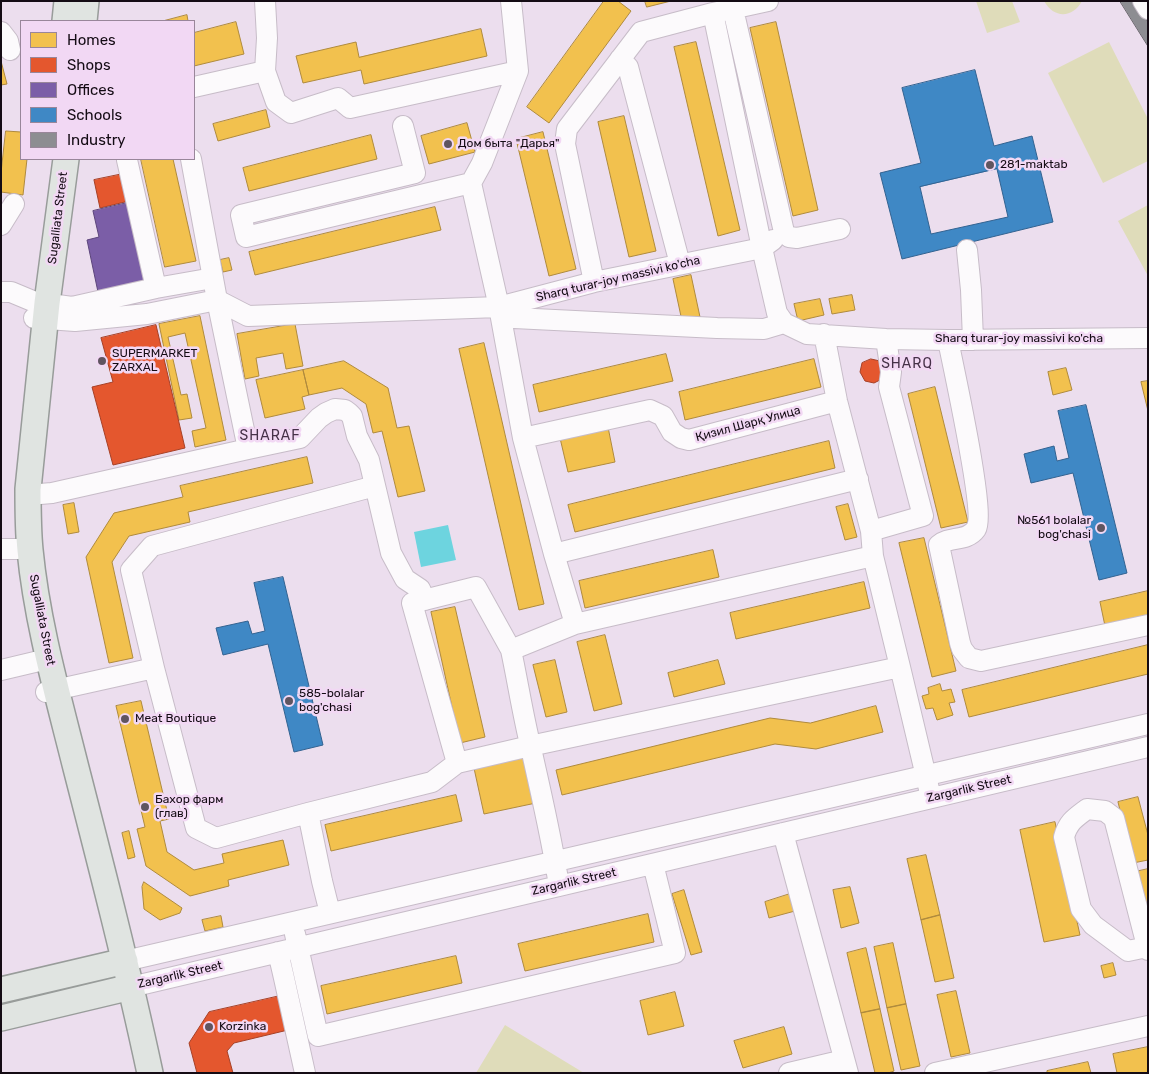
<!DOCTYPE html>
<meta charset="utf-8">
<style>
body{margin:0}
#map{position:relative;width:1149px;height:1074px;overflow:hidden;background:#ecdeee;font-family:Rubik,sans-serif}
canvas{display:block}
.frame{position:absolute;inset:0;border:2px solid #140b14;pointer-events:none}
.legend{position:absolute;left:20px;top:20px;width:175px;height:140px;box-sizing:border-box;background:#f2d8f4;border:1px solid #99869a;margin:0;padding:6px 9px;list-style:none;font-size:15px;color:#140b14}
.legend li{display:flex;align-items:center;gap:10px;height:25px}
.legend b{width:25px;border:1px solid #99869a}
</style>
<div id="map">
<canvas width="1149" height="1074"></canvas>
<div class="frame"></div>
<ul class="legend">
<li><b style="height:14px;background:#f2c14e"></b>Homes</li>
<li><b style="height:14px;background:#e4572e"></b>Shops</li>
<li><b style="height:14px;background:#7b5ea7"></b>Offices</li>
<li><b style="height:14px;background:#3f88c5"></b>Schools</li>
<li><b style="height:14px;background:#8d8d92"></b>Industry</li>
</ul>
</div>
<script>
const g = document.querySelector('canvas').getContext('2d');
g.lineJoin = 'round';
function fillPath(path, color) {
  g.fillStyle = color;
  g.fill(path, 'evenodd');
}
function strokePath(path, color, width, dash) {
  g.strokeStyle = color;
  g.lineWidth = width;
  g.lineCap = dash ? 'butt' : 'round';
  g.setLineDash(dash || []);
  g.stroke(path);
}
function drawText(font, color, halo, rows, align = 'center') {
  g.font = font + ' Rubik,sans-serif';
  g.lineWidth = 5;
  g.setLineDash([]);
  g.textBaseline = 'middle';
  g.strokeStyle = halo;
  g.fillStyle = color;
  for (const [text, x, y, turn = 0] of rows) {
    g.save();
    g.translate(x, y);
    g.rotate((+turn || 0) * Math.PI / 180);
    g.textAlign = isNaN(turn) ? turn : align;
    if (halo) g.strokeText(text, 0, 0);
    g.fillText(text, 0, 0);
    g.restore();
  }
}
const green = new Path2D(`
 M 976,1 L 1012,1 L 1020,22 L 987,33 Z
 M 1044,1 L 1082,1 C 1073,18 1054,19 1044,1 Z
 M 1109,42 L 1148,119 L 1148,161 L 1103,183 L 1048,73 Z
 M 1148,205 L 1148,276 L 1118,221 Z
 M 505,1025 L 584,1073 L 476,1073 Z`);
const water = new Path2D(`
 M 448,525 L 456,560 L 421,567 L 414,532 Z`);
const homes = new Path2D(`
 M 604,1 L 618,1 L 631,11 L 549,123 L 527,107 Z
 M 645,1 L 671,1 L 647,7 Z
 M 187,15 L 188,21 L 163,21 Z
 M 236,22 L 244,54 L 194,66 L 194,33 Z
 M 776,22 L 818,210 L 793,216 L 750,28 Z
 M 481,29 L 487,56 L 364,84 L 361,70 L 303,83 L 296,56 L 356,42 L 359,57 Z
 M 696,42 L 740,230 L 718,236 L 674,47 Z
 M 1,61 L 7,84 L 1,85 Z
 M 266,110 L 270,127 L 218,141 L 213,124 Z
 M 624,116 L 656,251 L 629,257 L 598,122 Z
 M 467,123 L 475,152 L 429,164 L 421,136 Z
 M 6,131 L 21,132 L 21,159 L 27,159 L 23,195 L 1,192 L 1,173 Z
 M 543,132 L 576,269 L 549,276 L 516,139 Z
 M 371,135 L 377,159 L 249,191 L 243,168 Z
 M 141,159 L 173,159 L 196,261 L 165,267 Z
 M 435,207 L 441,230 L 255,275 L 249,252 Z
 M 229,258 L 232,270 L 223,272 L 220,260 Z
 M 691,275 L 700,317 L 682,321 L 673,279 Z
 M 852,295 L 855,310 L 832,314 L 829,299 Z
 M 820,299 L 824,315 L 798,321 L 794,304 Z
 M 200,316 L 226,440 L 195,447 L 192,431 L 206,428 L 185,333 L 168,337 L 181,395 L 187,394 L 192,418 L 179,420 L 159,324 Z
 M 295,324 L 303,366 L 286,369 L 283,353 L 256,358 L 259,376 L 245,379 L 237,334 Z
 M 484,343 L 544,604 L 519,610 L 459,349 Z
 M 666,354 L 673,381 L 539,412 L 533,385 Z
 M 814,359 L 821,387 L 685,420 L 679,392 Z
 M 344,361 L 388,388 L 397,428 L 409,426 L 425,491 L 398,497 L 382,431 L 373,433 L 366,404 L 342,388 L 309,395 L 303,370 Z
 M 1066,368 L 1072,390 L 1053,395 L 1048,372 Z
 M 303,370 L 309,395 L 302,397 L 305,409 L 265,418 L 256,380 Z
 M 1148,381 L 1148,411 L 1141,382 Z
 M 935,387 L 968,522 L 941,528 L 908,394 Z
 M 608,427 L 615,462 L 568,472 L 560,438 Z
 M 829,441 L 835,468 L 575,532 L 568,505 Z
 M 307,457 L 313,483 L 188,512 L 190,522 L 129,536 L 112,562 L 133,658 L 109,663 L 86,557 L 114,513 L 183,497 L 180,486 Z
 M 74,503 L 79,532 L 68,534 L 63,505 Z
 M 848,504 L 857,537 L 845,540 L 836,507 Z
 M 924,538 L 956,671 L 932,677 L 899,543 Z
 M 713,550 L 719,577 L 585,608 L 579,581 Z
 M 864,582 L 870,608 L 736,639 L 730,613 Z
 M 1148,591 L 1148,616 L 1105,626 L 1100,602 Z
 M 455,607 L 485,737 L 460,743 L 431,612 Z
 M 605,635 L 622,704 L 594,711 L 577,642 Z
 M 1148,645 L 1148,674 L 969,717 L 962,690 Z
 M 555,660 L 567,712 L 546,717 L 533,665 Z
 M 718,660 L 725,684 L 674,697 L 668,673 Z
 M 940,684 L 942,691 L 951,689 L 955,702 L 949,703 L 953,715 L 937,720 L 933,708 L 926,709 L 922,696 L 929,694 L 928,688 Z
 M 141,701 L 169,819 L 160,821 L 167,852 L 194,870 L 224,863 L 222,854 L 283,840 L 289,865 L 228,880 L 229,886 L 190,896 L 146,866 L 137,829 L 145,827 L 116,706 Z
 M 876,706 L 883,732 L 816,749 L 775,744 L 562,795 L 556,770 L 770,718 L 810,723 Z
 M 524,748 L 536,803 L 484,814 L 472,759 Z
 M 456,795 L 462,821 L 331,851 L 325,825 Z
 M 1138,797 L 1148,835 L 1148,860 L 1133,863 L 1118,802 Z
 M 1055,822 L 1080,935 L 1044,942 L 1020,830 Z
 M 129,831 L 135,857 L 128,859 L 122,833 Z
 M 926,855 L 940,915 L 921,920 L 907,859 Z
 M 1148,869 L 1148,924 L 1135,872 Z
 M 144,882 L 182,908 L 180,913 L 160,920 L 144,909 L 142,887 Z
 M 850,887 L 859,923 L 841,928 L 833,890 Z
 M 684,890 L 702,952 L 691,955 L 672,894 Z
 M 790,894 L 795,911 L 769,918 L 765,902 Z
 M 648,914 L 654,942 L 525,971 L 518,944 Z
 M 940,915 L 954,978 L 935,982 L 921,920 Z
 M 221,916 L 223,927 L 205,931 L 202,920 Z
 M 893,943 L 906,1004 L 887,1008 L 874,947 Z
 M 866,948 L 880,1009 L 861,1013 L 847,953 Z
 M 456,956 L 462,983 L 327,1014 L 321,986 Z
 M 1113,963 L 1116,975 L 1104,978 L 1101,966 Z
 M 956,991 L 970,1053 L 951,1057 L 937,995 Z
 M 675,992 L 684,1026 L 648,1035 L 640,1001 Z
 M 906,1004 L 920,1066 L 901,1070 L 887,1008 Z
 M 880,1009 L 894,1071 L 888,1073 L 875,1073 L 861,1013 Z
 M 784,1027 L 792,1054 L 743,1068 L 734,1041 Z
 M 1148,1047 L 1148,1073 L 1117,1073 L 1113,1054 Z
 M 1088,1062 L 1091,1073 L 1047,1073 L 1047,1071 Z`);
const shops = new Path2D(`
 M 123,174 L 129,201 L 100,208 L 94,180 Z
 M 156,325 L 185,448 L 113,465 L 92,387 L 113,382 L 101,338 Z
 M 871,359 L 880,361 L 882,379 L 874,383 L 865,381 L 860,372 L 862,363 Z
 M 280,996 L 288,1030 L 234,1043 L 227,1051 L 233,1073 L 197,1073 L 189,1043 L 209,1012 Z`);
const offices = new Path2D(`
 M 127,203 L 145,281 L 98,292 L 87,240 L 99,237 L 93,211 Z`);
const schools = new Path2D(`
 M 975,70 L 994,146 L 1032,136 L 1053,222 L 902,259 L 880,173 L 921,163 L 902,88 ZM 997,169 L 1008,217 L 931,234 L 920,187 Z
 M 1086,405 L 1127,573 L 1099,580 L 1073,473 L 1031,483 L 1024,454 L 1054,446 L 1057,461 L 1069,458 L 1058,411 Z
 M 283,577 L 323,745 L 294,752 L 268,644 L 223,655 L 216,628 L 248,621 L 252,634 L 265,631 L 254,583 Z`);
const industry = new Path2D(`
 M 1120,1 L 1135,1 L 1148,22 L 1148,46 Z`);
const minor = new Path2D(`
 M 265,1 L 267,38 L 265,71 L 276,102 L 291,113 L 338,98 L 350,108 L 518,71
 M 1143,1 L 1148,9
 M 733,9 L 784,232 L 789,237 L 797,238 L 840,229
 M 713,13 L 762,248 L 773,240
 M 1,32 L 8,41 L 10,50
 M 620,59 L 628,67 L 680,264
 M 194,87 L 265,71
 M 403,126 L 415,173 L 241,215 L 246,237 L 471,183 L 499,307 L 523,438 L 554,554 L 575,624 L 511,650 C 518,683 523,716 531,748 C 541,794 552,839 559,886
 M 191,159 L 217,300 L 248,449 L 300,438 L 319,418 L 326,413 L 335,409 L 345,410 L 349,413 L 352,416 L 357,436 L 369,460 L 391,553 L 405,579 L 420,589 L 425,600
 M 127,160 L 156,288
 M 471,183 L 482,163 L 518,71 L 511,1
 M 1,225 L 14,204
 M 967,250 L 971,290 L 973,340
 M 594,282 L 565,144 L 567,129 L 641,32 L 713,13 L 768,1
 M 1,292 L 11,292 L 35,302 L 72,307 L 156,288 L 213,278
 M 499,307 L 510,316 L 514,318 L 717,328 L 764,329 L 784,323
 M 34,318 L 75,321 L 147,314 L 217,300 L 248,316 L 499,307 L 594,282 L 762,248 L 777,313 L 784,323 L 807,334 L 886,339 L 948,340 L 1148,338
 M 824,334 L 837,401 L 871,531 L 873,556 L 900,667 L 929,789
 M 948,340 C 953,366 986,513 976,529 C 967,542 949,536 939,545 L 960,643 L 962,649 L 969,658 L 981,661 L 1148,625
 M 523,438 L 650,410 L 663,416 L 672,432 L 681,438 L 689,440 L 837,401
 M 375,486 L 152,546 L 131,570 L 154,668 L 196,828 L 216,838 L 308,813 L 432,782 L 457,763 L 412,603 L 476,587 L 511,650
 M 28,495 L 52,493 L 248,449
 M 871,531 L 923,516 L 889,387 L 891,372 L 886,339
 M 1,549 L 18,549
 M 554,554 L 858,479
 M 575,624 L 873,556
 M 1,670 L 39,661
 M 46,692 L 154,668
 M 457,763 L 530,746 L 900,667
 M 308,813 L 322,881 L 330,913
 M 783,833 L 848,1073
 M 295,934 L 318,1036 L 675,953 L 653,864
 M 1147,947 L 1128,951 L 1093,925 L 1081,909 L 1064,837 C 1068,822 1075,818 1087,809 L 1105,811 L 1114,818 L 1148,950
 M 278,952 L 284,978 L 305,1073
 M 125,961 L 1148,724
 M 131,987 L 1148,747
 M 789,1073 L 844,1060
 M 935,1073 L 1148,1026`);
const major = new Path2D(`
 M 65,21 L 67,1
 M 84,21 L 86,1
 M 66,159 L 47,303 L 28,489 C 28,509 28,530 30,550 C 37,623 58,696 76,768 C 102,869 128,970 150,1073
 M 1,990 L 125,961
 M 1,1018 L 131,987`);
const markers = [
 [448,144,5,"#605560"],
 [990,165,5,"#605560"],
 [102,361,5,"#605560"],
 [1101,528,5,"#605560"],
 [289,701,5,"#605560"],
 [125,719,5,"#605560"],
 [145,807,5,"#605560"],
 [209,1027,5,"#605560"]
];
const poiNames = [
 ["Дом быта \"Дарья\"",458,144],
 ["281-maktab",1000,165],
 ["SUPERMARKET",112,354],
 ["ZARXAL",112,368],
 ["№561 bolalar",1091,521,"right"],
 ["bog'chasi",1091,535,"right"],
 ["585-bolalar",299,694],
 ["bog'chasi",299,708],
 ["Meat Boutique",135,719],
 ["Бахор фарм",155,800],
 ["(глав)",155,814],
 ["Korzinka",219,1027]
];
const streetNames = [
 ["Sugalliata Street",58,218,-83],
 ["Sharq turar-joy massivi ko'cha",618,279,-13],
 ["Sharq turar-joy massivi ko'cha",1019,339],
 ["Қизил Шарқ Улица",748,424,-15],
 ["Sugalliata Street",42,620,79],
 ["Zargarlik Street",969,789,-13],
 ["Zargarlik Street",574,882,-13],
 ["Zargarlik Street",180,975,-13]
];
const neighbourhoodNames = [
 ["SHARQ",907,364],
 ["SHARAF",270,436]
];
fillPath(green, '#dfdcba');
fillPath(water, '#6dd4df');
fillPath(homes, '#f2c14e');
strokePath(homes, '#af8a3d', 1);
fillPath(shops, '#e4572e');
strokePath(shops, '#a64026', 1);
fillPath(offices, '#7b5ea7');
strokePath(offices, '#5c457b', 1);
fillPath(schools, '#3f88c5');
strokePath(schools, '#326290', 1);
fillPath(industry, '#8d8d92');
strokePath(industry, '#69666c', 1);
strokePath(minor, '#c7bcc8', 22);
strokePath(major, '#989c9a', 28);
strokePath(minor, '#fcfafc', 20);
strokePath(major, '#e0e4e1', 25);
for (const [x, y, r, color] of markers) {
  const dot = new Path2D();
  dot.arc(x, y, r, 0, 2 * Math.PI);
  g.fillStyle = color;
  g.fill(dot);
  strokePath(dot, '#f2d8f4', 2);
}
drawText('12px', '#140b14', '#f2d8f4', poiNames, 'left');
drawText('12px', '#140b14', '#f2d8f4', streetNames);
g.letterSpacing = '1px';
drawText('14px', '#463148', '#f2d8f4', neighbourhoodNames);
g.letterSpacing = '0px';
</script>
